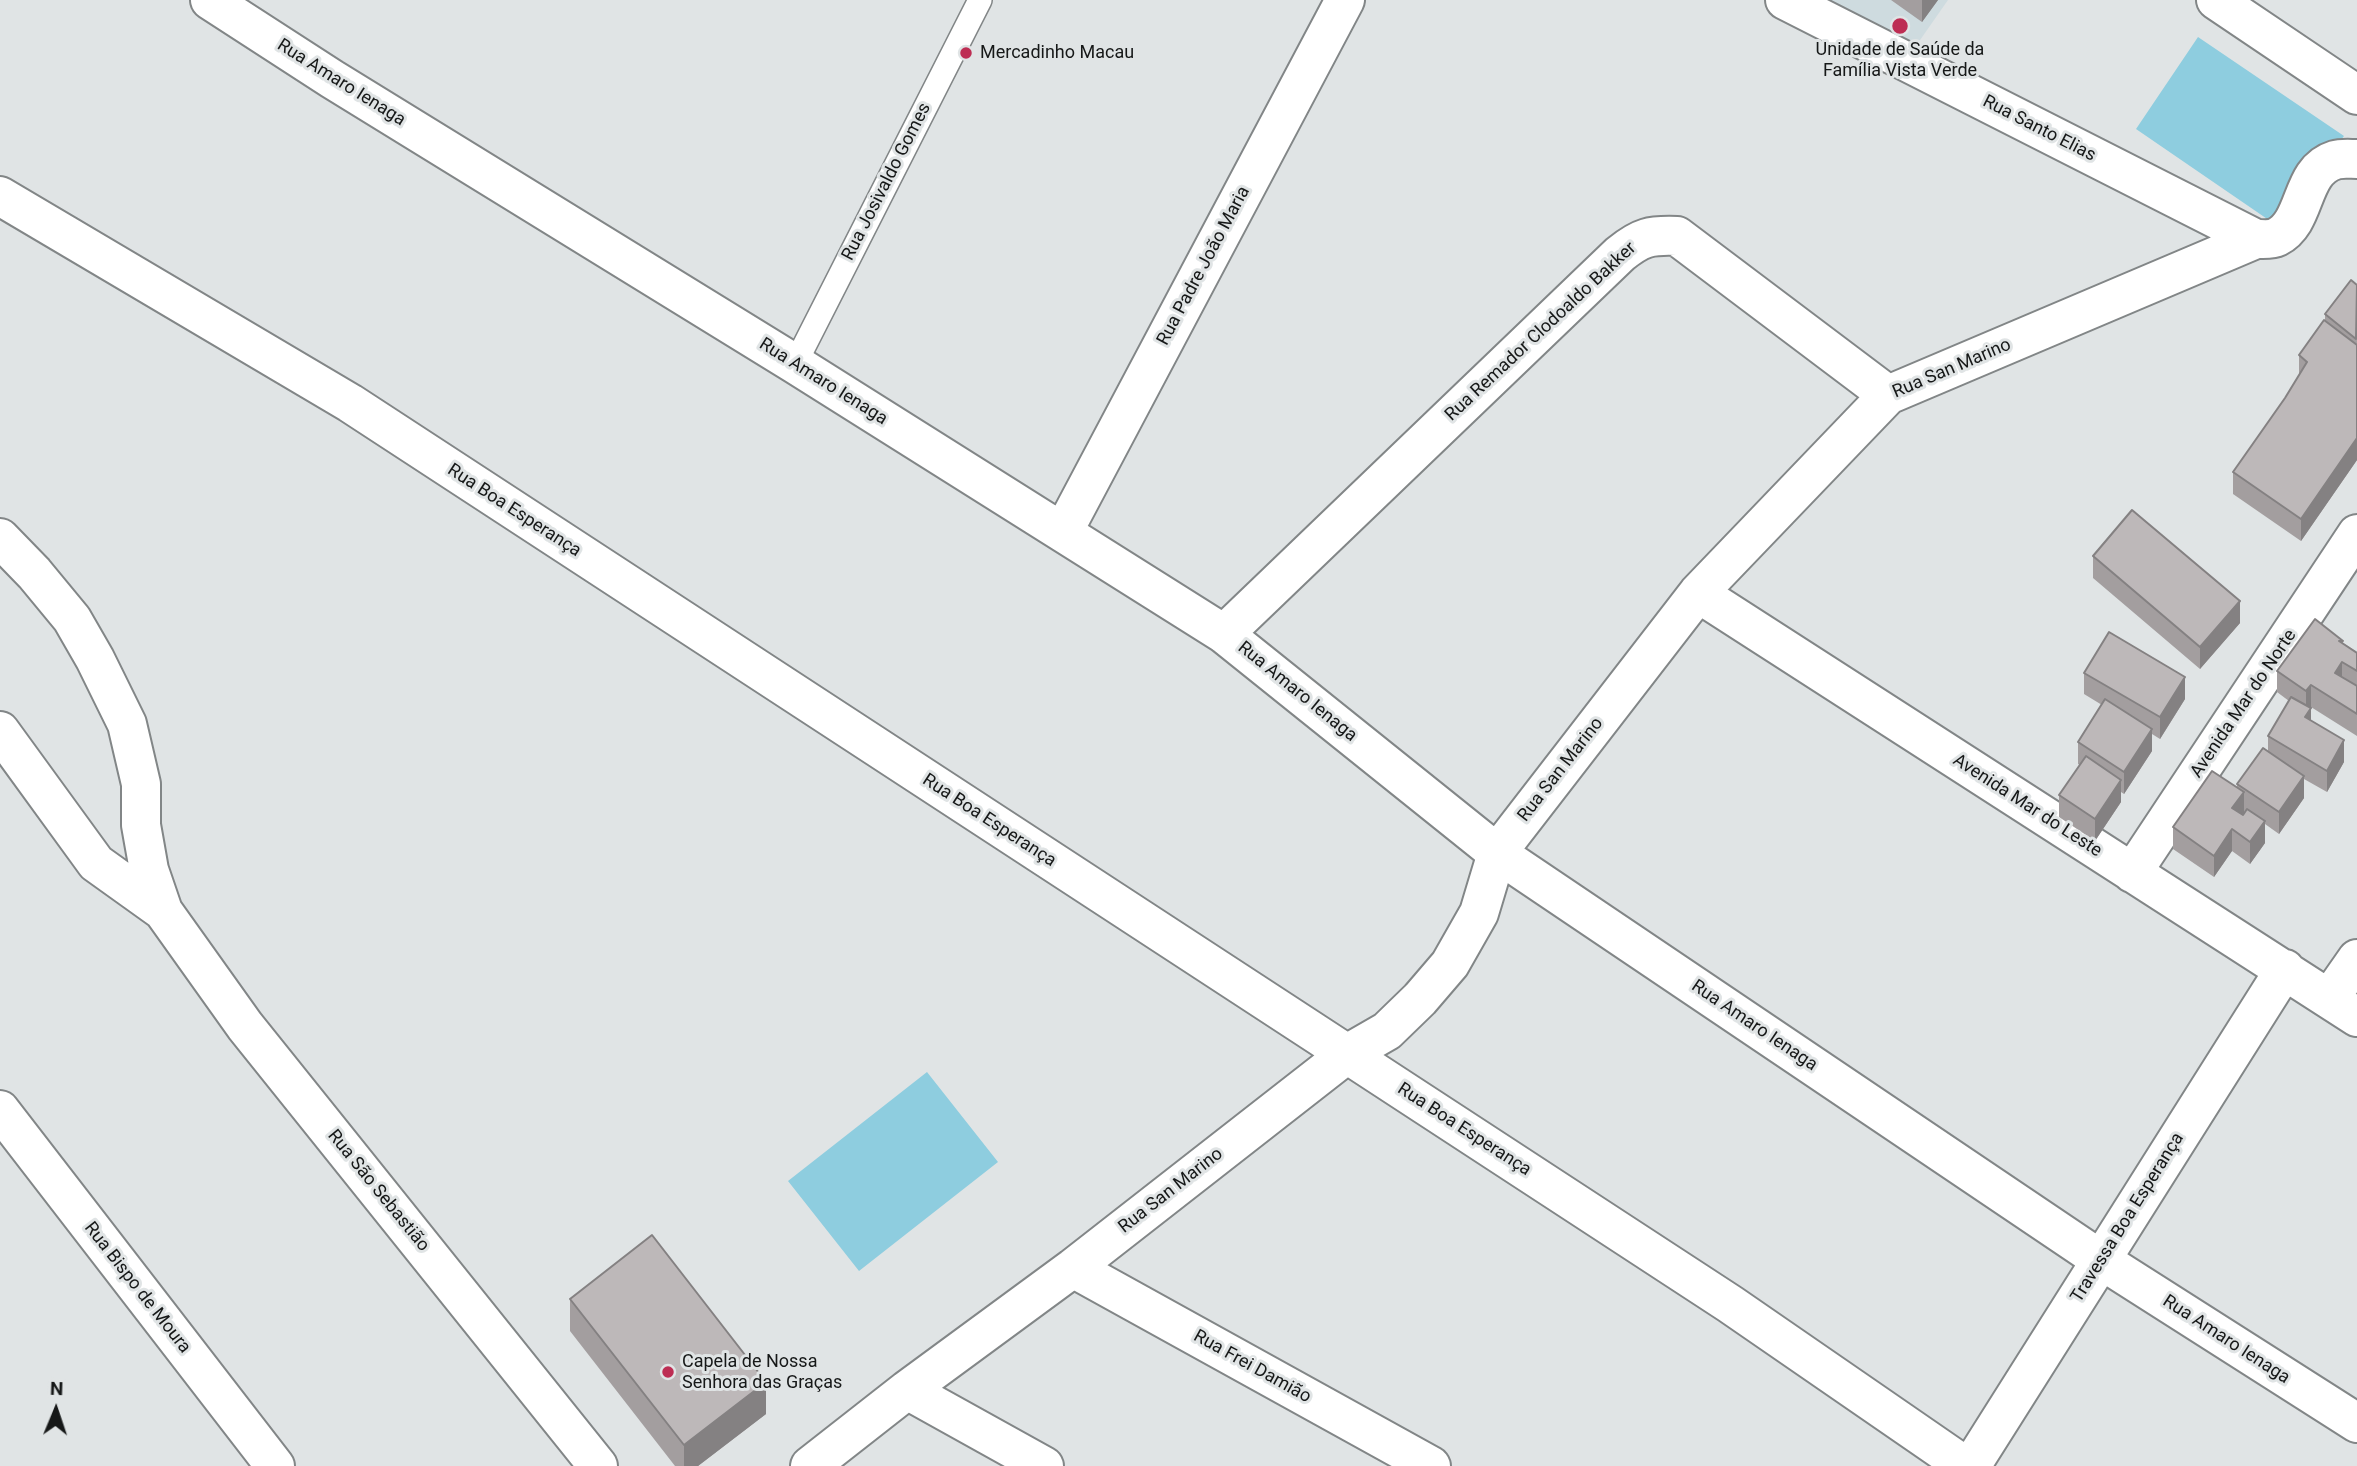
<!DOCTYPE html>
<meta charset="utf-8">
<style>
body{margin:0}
#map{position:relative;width:2357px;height:1466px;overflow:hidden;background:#e0e4e5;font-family:Roboto,sans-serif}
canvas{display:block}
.north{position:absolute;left:21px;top:1375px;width:70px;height:70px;-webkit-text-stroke:5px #e0e4e5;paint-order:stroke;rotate:2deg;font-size:19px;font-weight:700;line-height:28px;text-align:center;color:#161818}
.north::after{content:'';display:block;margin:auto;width:24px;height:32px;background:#161818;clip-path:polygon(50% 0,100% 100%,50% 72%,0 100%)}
</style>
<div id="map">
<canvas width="2357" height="1466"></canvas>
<div class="north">N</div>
</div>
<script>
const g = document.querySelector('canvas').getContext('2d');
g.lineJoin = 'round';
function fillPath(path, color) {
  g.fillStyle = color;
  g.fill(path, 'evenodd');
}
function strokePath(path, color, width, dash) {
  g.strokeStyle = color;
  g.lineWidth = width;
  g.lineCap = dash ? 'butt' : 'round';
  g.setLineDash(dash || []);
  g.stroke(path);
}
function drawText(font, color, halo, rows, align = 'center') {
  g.font = font + ' Roboto,sans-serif';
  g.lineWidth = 6;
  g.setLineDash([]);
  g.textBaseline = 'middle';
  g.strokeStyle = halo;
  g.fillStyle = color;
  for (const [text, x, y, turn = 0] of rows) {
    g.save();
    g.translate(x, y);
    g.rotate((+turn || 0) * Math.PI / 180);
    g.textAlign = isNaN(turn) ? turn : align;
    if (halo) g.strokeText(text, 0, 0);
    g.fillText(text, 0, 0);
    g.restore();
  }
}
const built = new Path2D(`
 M 1830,0 L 1948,0 L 1911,53 Z`);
const green = new Path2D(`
 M 2198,37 L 2344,136 L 2276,225 L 2136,129 Z
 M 927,1072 L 998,1162 L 859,1271 L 788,1181 Z`);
const service = new Path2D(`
 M 795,364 L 980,0`);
const minor = new Path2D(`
 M 210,0 L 332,79 L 795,364 L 1224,634 L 1497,853 L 2101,1260 L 2357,1423
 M 1785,0 L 2256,239
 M 2216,0 L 2357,95
 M 0,196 L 350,403 L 1730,1304 L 1965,1466
 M 1063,532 L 1345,0
 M 0,538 L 34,573 L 72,619 L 95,659 L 127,724 L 141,784 L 141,825 L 149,870 L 163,911 L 245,1026 L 598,1466
 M 1698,593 L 2357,1017
 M 1224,634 L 1620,254 C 1641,237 1650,235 1677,236 L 1888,395
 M 0,731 L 96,863 L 163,911
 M 2132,873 L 2357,534
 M 2329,999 L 2357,959
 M 0,1110 L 275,1466
 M 1073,1268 L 1431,1466
 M 907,1390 L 1044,1466
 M 810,1466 L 907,1390 L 1073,1268 L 1347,1054 L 1387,1031 L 1420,999 L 1450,964 L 1479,913 L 1497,853 L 1698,593 L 1888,395 L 2256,239 C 2263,239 2271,240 2277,237 C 2308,221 2299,171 2335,160 C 2342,158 2350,159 2357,159
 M 1971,1466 L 2285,969`);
const wall = new Path2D(`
 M 1891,0 L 1938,0 L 1922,22 Z
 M 2357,285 L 2357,460 L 2301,541 L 2233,494 L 2233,472 L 2285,398 L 2299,375 L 2299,355 L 2325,320 L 2325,314 Z
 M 2093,556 L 2240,623 L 2200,669 L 2093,578 Z
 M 2315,619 L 2343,641 L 2343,643 L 2357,652 L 2357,736 L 2311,707 L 2311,720 L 2344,762 L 2327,792 L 2304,779 L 2304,798 L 2279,834 L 2265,824 L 2265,843 L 2250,864 L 2232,851 L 2214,877 L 2173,849 L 2173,827 L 2237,788 L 2237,784 L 2268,751 L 2268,736 L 2289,701 L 2277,692 L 2277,671 Z
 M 2084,673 L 2185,699 L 2160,739 L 2152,734 L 2152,751 L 2124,794 L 2121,792 L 2121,802 L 2095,841 L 2059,817 L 2059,795 L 2080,765 L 2078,764 L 2078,742 L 2102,705 L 2084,694 Z
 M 570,1299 L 766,1414 L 698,1466 L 675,1466 L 570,1331 Z`);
const shadedWall = new Path2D(`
 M 1922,0 L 1938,0 L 1922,22 Z
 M 2357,438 L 2357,460 L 2301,541 L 2301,519 Z
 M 2240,601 L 2240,623 L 2200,669 L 2200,647 Z
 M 2342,662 L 2342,684 L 2335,673 Z
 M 2185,677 L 2185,699 L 2160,739 L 2160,717 Z
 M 2311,685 L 2311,707 L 2306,713 L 2306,691 Z
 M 2311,708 L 2311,730 L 2305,717 Z
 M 2152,729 L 2152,751 L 2124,794 L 2124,772 Z
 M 2344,740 L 2344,762 L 2327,792 L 2327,771 Z
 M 2304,776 L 2304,798 L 2279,834 L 2279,812 Z
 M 2121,780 L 2121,802 L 2095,841 L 2095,819 Z
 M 2244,792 L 2244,814 L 2232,830 L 2232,808 Z
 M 2265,821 L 2265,843 L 2250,864 L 2250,842 Z
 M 2232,829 L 2232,851 L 2214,877 L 2214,856 Z
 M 766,1382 L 766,1414 L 698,1466 L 684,1466 L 684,1445 Z`);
const building = new Path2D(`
 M 2351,280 L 2357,285 L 2356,339 L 2325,314 Z
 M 2324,320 L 2357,345 L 2357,438 L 2301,519 L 2233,472 L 2285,398 L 2307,362 L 2299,355 Z
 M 2132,510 L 2240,601 L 2200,647 L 2093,556 Z
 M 2315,619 L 2343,641 L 2339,641 L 2357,653 L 2357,671 L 2342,662 L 2335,673 L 2357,686 L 2357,714 L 2311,685 L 2306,691 L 2277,671 Z
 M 2109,632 L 2185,677 L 2160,717 L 2084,673 Z
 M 2291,697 L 2311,708 L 2305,717 L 2344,740 L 2327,771 L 2268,736 Z
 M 2105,699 L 2152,729 L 2124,772 L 2078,742 Z
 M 2263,748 L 2304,776 L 2279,812 L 2237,784 Z
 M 2086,756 L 2121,780 L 2095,819 L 2059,795 Z
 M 2212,771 L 2244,792 L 2232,808 L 2243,815 L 2247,809 L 2265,821 L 2250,842 L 2232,829 L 2214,856 L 2173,827 Z
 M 652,1235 L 766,1382 L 684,1445 L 570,1299 Z`);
const markers = [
 [1900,26,9,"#bd2d53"],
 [966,53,7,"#bd2d53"],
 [668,1372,7,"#bd2d53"]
];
const poiNames = [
 ["Unidade de Saúde da",1900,50,"center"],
 ["Família Vista Verde",1900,71,"center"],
 ["Mercadinho Macau",980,53],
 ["Capela de Nossa",682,1362],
 ["Senhora das Graças",682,1383]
];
const streetNames = [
 ["Rua Amaro Ienaga",341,83,32],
 ["Rua Santo Elias",2039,129,27],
 ["Rua Josivaldo Gomes",887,182,-63],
 ["Rua Padre João Maria",1204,266,-62],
 ["Rua Remador Clodoaldo Bakker",1541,332,-43],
 ["Rua San Marino",1952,369,-23],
 ["Rua Amaro Ienaga",823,382,32],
 ["Rua Boa Esperança",514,511,33],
 ["Rua Amaro Ienaga",1297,692,39],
 ["Avenida Mar do Norte",2244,704,-56],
 ["Rua San Marino",1561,770,-52],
 ["Avenida Mar do Leste",2027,806,33],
 ["Rua Boa Esperança",989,821,33],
 ["Rua Amaro Ienaga",1754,1026,34],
 ["Rua Boa Esperança",1464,1130,33],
 ["Rua São Sebastião",378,1191,51],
 ["Rua San Marino",1171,1191,-38],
 ["Travessa Boa Esperança",2128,1218,-58],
 ["Rua Bispo de Moura",137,1288,52],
 ["Rua Amaro Ienaga",2226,1340,33],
 ["Rua Frei Damião",1252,1367,29]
];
fillPath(built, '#cedbdf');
fillPath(green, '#8ecddf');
strokePath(service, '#828687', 26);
strokePath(minor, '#828687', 42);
strokePath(service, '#fff', 23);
strokePath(minor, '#fff', 38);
fillPath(wall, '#a39e9f');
fillPath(shadedWall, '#848182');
fillPath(building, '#bdb8b9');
strokePath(building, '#848182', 2);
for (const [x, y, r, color] of markers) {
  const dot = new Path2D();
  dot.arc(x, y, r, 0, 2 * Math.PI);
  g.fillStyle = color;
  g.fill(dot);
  strokePath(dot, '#e0e4e5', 2.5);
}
drawText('18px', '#161818', '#e0e4e5', poiNames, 'left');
drawText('18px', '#161818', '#e0e4e5', streetNames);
</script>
